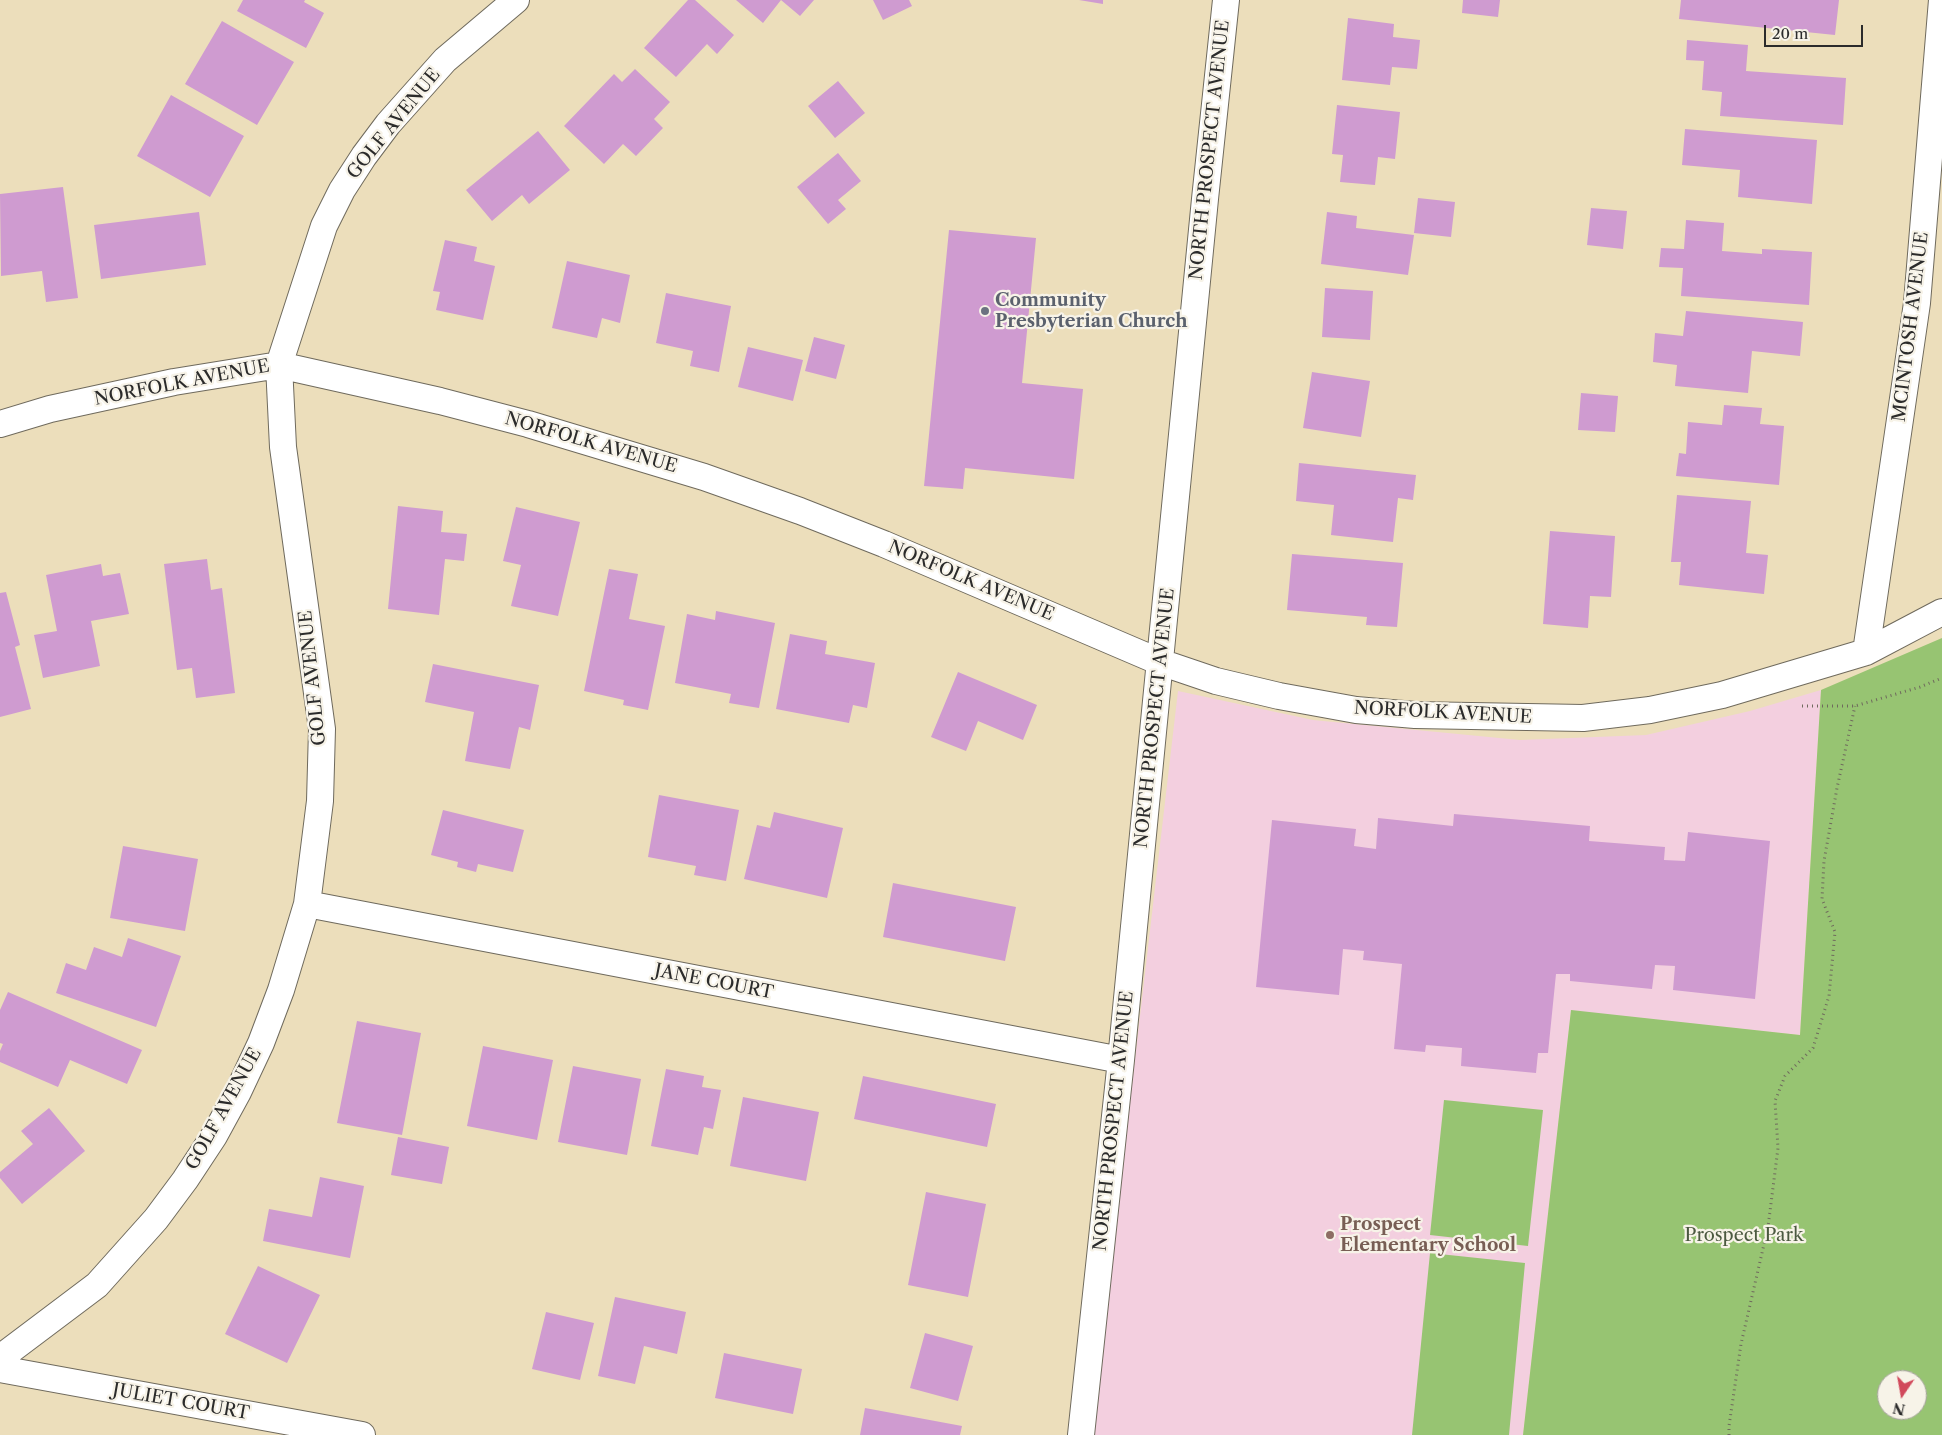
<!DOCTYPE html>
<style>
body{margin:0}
#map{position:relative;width:1942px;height:1435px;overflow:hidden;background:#ecdebb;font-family:"Libre Caslon Text",serif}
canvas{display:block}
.north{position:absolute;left:1877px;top:1370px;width:50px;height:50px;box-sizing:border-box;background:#f7f3e8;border:1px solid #a5a39c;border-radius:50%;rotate:192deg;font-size:14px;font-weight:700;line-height:20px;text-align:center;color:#2b2b2b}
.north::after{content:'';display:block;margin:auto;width:18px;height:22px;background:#d1495b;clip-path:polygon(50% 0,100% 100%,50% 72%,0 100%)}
.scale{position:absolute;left:1764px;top:25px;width:99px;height:22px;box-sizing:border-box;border:2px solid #2b2b2b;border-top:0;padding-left:6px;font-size:15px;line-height:18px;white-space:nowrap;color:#2b2b2b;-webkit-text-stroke:4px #f7f3e8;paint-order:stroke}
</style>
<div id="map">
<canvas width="1942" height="1435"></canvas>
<div class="north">N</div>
<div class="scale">20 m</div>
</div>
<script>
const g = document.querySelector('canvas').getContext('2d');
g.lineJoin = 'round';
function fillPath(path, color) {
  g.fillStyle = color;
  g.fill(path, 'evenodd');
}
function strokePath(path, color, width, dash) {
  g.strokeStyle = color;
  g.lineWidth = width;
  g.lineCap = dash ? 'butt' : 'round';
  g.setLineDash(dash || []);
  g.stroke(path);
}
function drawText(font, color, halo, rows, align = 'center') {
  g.font = font + ' "Libre Caslon Text",serif';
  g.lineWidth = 4.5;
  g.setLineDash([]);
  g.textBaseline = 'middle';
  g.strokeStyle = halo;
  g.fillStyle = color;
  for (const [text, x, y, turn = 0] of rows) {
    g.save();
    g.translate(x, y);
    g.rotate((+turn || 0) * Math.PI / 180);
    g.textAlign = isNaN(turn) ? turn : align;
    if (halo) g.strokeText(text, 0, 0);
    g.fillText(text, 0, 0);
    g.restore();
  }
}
const built = new Path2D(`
 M 1821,690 L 1800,1035 L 1571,1011 L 1523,1435 L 1091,1435 L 1178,691 L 1313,720 L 1520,740 L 1646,735 L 1750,711 Z`);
const green = new Path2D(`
 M 1942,638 L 1942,1435 L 1523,1435 L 1571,1010 L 1800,1035 L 1821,690 ZM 1887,1380 L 1917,1380 L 1917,1410 L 1887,1410 Z
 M 1444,1100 L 1543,1110 L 1528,1246 L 1430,1235 Z
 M 1430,1253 L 1525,1263 L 1509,1435 L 1412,1435 Z`);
const building = new Path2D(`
 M 243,0 L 305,0 L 304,2 L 324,13 L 306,48 L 237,11 Z
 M 688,0 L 695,0 L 734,35 L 717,54 L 707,44 L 676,77 L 644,48 Z
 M 736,0 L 814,0 L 800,16 L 781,0 L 763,23 Z
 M 873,0 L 909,0 L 912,6 L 883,20 Z
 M 1079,0 L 1103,0 L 1103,4 Z
 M 1463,0 L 1500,0 L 1498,17 L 1462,13 Z
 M 1681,0 L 1839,0 L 1835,35 L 1679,19 Z
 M 1348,18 L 1394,24 L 1393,37 L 1420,40 L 1417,69 L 1392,67 L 1390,85 L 1342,80 Z
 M 222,21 L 294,62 L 257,125 L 185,84 Z
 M 1687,40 L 1748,45 L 1746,71 L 1846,78 L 1843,125 L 1720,116 L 1722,92 L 1702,90 L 1704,61 L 1686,60 Z
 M 635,69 L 670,102 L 654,119 L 663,128 L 636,156 L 623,144 L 604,164 L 564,126 L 614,74 L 622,82 Z
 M 838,81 L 865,113 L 835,138 L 808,106 Z
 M 171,95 L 244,136 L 210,197 L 137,156 Z
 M 1337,105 L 1400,112 L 1395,159 L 1378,157 L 1375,185 L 1340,182 L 1343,155 L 1332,154 Z
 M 1685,129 L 1817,140 L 1812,204 L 1738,197 L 1740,170 L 1682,165 Z
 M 538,131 L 570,170 L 529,204 L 522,195 L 492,221 L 466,190 Z
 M 838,153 L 861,181 L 838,200 L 846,209 L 828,224 L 797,187 Z
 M 63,187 L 78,298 L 46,302 L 42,271 L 1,276 L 0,194 Z
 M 1418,198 L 1455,202 L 1451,237 L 1414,233 Z
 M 1591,208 L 1627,211 L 1623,249 L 1587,245 Z
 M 199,212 L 206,265 L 101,279 L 94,225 Z
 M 1327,212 L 1357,216 L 1356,228 L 1414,235 L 1408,275 L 1321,264 Z
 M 1686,220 L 1724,223 L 1722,251 L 1762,254 L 1762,249 L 1812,252 L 1809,305 L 1681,296 L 1683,268 L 1659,267 L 1661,248 L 1684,249 Z
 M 949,230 L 1036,238 L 1022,383 L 1083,389 L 1074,479 L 965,468 L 963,489 L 924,486 Z
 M 445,240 L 477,247 L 474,261 L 495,266 L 483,320 L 436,310 L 440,292 L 433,291 Z
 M 567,261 L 630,275 L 620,323 L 602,318 L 597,338 L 552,328 Z
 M 1325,288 L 1373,291 L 1370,340 L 1322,337 Z
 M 666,293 L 731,306 L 719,372 L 690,366 L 693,351 L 656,343 Z
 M 1686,311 L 1803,322 L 1800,356 L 1752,351 L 1748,393 L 1675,386 L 1677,365 L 1653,362 L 1655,333 L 1683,336 Z
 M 814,337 L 845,345 L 836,379 L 805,371 Z
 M 748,347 L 803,360 L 793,401 L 738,387 Z
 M 1312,372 L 1370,381 L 1361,437 L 1303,428 Z
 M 1581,393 L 1618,396 L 1615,432 L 1578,430 Z
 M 1724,405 L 1762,408 L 1760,424 L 1784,426 L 1779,485 L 1676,476 L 1679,453 L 1686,454 L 1688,422 L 1722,425 Z
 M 1299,463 L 1416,475 L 1413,500 L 1398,498 L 1393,542 L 1331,535 L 1334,505 L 1296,501 Z
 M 1677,495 L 1751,501 L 1746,553 L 1768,555 L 1764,594 L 1679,585 L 1681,562 L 1671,562 Z
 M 398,506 L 443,511 L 441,532 L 467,534 L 464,561 L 445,559 L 439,615 L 388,609 Z
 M 516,507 L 580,522 L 558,616 L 511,606 L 521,565 L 503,561 Z
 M 1550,531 L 1615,536 L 1611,597 L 1590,596 L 1588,628 L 1543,624 Z
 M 1292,554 L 1403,563 L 1397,627 L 1366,625 L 1367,617 L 1287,610 Z
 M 207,559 L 211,590 L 222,588 L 235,693 L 196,698 L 192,668 L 177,670 L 164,564 Z
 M 101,564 L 103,576 L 120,573 L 129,614 L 91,621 L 100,666 L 43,678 L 34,635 L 57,631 L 46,575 Z
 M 609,569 L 638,574 L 629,619 L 665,626 L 648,710 L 623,705 L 624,700 L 584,691 Z
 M 6,592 L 20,645 L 15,647 L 31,709 L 0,717 L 0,593 Z
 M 716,611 L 775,623 L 759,708 L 729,703 L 731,694 L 675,683 L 687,614 L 715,620 Z
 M 790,634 L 827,641 L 825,654 L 875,663 L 867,708 L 853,705 L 849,723 L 776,709 Z
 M 433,664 L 539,685 L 530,730 L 519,727 L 510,769 L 465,761 L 474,712 L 425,702 Z
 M 958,672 L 1037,705 L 1023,740 L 978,721 L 966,751 L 931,737 Z
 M 659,795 L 739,810 L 726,881 L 694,875 L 696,866 L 648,857 Z
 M 443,810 L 524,830 L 513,872 L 478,864 L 476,872 L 457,867 L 458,862 L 431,855 Z
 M 774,812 L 843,828 L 827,898 L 744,879 L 757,825 L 770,828 Z
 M 1454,814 L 1590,826 L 1589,841 L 1665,847 L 1664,860 L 1685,861 L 1688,832 L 1770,841 L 1755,999 L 1673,990 L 1675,966 L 1655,965 L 1652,989 L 1570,981 L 1570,974 L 1556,974 L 1548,1053 L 1538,1053 L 1536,1073 L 1461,1066 L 1462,1048 L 1426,1045 L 1425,1052 L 1394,1049 L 1402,964 L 1363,960 L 1364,951 L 1343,949 L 1339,995 L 1256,987 L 1272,820 L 1356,829 L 1354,846 L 1376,849 L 1378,818 L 1453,826 Z
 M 123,846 L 198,859 L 185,931 L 110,918 Z
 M 893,883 L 1016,907 L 1005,961 L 883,937 Z
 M 128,938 L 181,956 L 156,1027 L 56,993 L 66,963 L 86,970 L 94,947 L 122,957 Z
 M 8,992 L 142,1050 L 127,1084 L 70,1060 L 58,1087 L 0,1062 L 0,1051 L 3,1044 L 0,1043 L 0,1010 Z
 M 357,1021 L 421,1033 L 402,1135 L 337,1123 Z
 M 483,1046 L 553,1060 L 537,1140 L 467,1126 Z
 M 573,1066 L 641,1079 L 627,1155 L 558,1142 Z
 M 666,1069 L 704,1076 L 702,1087 L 721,1090 L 713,1129 L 704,1127 L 698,1155 L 651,1146 Z
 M 863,1076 L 996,1104 L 987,1147 L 854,1119 Z
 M 743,1097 L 819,1112 L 806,1181 L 730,1166 Z
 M 49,1108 L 85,1151 L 22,1204 L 0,1178 L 0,1172 L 33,1144 L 21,1131 Z
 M 398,1137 L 449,1147 L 442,1184 L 391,1175 Z
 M 320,1177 L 364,1186 L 350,1258 L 263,1241 L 269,1209 L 312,1217 Z
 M 926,1192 L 986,1204 L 968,1297 L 908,1285 Z
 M 258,1266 L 320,1295 L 287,1363 L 225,1334 Z
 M 615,1297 L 686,1312 L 677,1354 L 644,1346 L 635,1384 L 598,1376 Z
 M 546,1312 L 594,1323 L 580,1380 L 532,1369 Z
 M 925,1333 L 973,1346 L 958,1401 L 910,1388 Z
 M 724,1353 L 802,1369 L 793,1414 L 715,1398 Z
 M 865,1408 L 962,1426 L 960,1435 L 860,1435 Z`);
const path = new Path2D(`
 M 1802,706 L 1855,706 L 1920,687 L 1942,678
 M 1729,1435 L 1729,1426 L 1741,1344 L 1768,1227 L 1778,1148 L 1775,1101 L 1785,1076 L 1813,1048 L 1829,996 L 1835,932 L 1822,899 L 1824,861 L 1837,788 L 1855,706`);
const street = new Path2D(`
 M 0,424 L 50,409 L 174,382 L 279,365 L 440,401 L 528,424 L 704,477 L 800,511 L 884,544 L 1160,662 L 1216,681 L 1279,696 L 1356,710 L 1415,715 L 1583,718 L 1650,710 L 1722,695 L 1866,652 L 1942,612
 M 1866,652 L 1917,303 L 1942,0
 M 307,904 L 1121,1060
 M 0,1358 L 97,1285 L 156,1219 L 185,1180 L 214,1136 L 238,1092 L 261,1043 L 281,990 L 307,904 L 320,801 L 322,729 L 283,447 L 279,365 L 324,226 L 342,190 L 364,156 L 388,124 L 445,60 L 516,0
 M 0,1369 L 362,1435
 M 1081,1435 L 1121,1060 L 1205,199 L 1226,0`);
const markers = [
 [985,311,5,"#6b7280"],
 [1330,1235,5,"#8d6e63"]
];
const streetNames = [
 ["GOLF AVENUE",394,124,-51],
 ["NORTH PROSPECT AVENUE",1210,150,-84],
 ["MCINTOSH AVENUE",1911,327,-83],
 ["NORFOLK AVENUE",182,383,-11],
 ["NORFOLK AVENUE",591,443,16],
 ["NORFOLK AVENUE",971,581,23],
 ["GOLF AVENUE",313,678,-96],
 ["NORFOLK AVENUE",1443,713,3],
 ["NORTH PROSPECT AVENUE",1155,718,-84],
 ["JANE COURT",714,982,11],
 ["GOLF AVENUE",224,1109,-61],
 ["NORTH PROSPECT AVENUE",1114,1121,-84],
 ["JULIET COURT",181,1402,10]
];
const worshipNames = [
 ["Community",995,301],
 ["Presbyterian Church",995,322]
];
const educationNames = [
 ["Prospect",1340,1225],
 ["Elementary School",1340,1246]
];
const parkNames = [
 ["Prospect Park",1744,1236]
];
fillPath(built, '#f3cfdf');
fillPath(green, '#97c472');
fillPath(building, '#cf9bd0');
strokePath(street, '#6f6a5d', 28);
strokePath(path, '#6f6a5d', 3, [1, 4]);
strokePath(street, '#fff', 26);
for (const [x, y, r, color] of markers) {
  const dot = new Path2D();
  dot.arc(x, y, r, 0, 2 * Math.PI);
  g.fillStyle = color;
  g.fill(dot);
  strokePath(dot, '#f7f3e8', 2);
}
drawText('18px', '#2b2b2b', '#f7f3e8', streetNames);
drawText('bold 18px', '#5b616d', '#f7f3e8', worshipNames, 'left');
drawText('bold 18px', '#785e54', '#f7f3e8', educationNames, 'left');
drawText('18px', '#4b5940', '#f7f3e8', parkNames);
</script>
